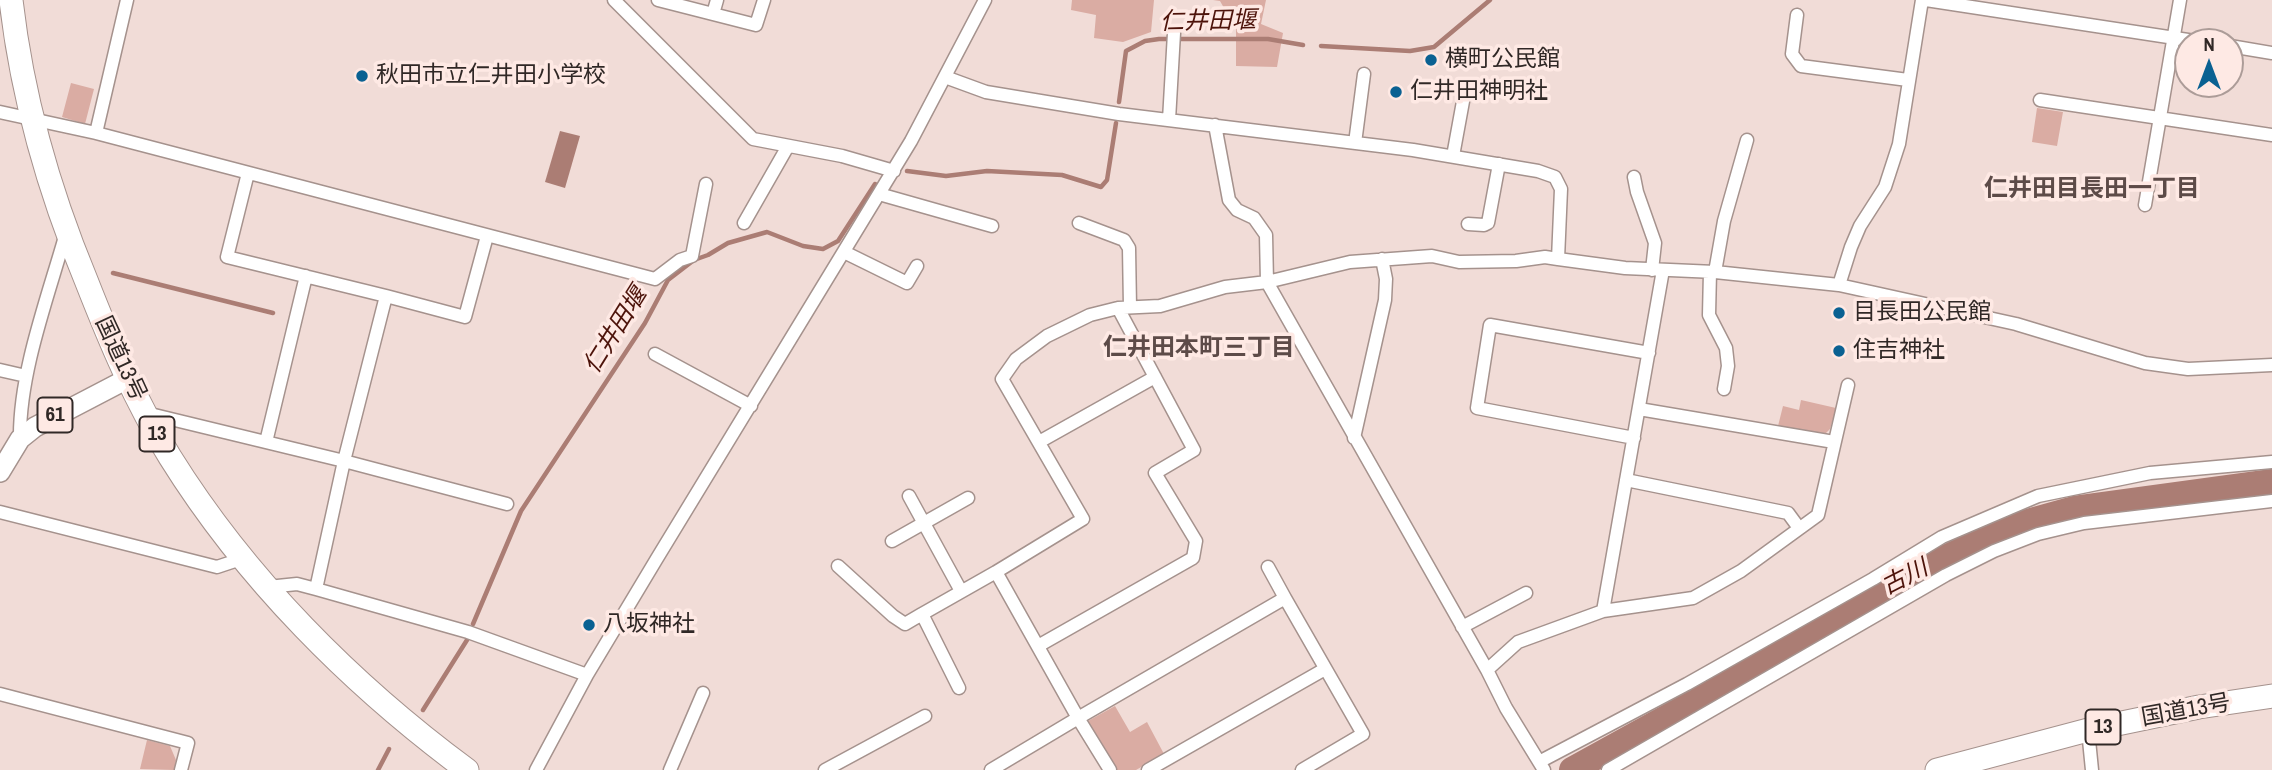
<!DOCTYPE html>
<meta charset="utf-8">
<style>
body{margin:0}
#map{position:relative;width:2272px;height:770px;overflow:hidden;background:#f1dcd7;font-family:"Archivo Narrow",sans-serif}
canvas{display:block}
.north{position:absolute;left:2174px;top:28px;width:70px;height:70px;box-sizing:border-box;background:#fee9e4;border:2px solid #ac9c98;border-radius:50%;rotate:0deg;font-size:19px;font-weight:700;line-height:28px;text-align:center;color:#302826}
.north::after{content:'';display:block;margin:auto;width:24px;height:32px;background:#0a6192;clip-path:polygon(50% 0,100% 100%,50% 72%,0 100%)}
</style>
<div id="map">
<canvas width="2272" height="770"></canvas>
<div class="north">N</div>
</div>
<script>
const g = document.querySelector('canvas').getContext('2d');
g.lineJoin = 'round';
function fillPath(path, color) {
  g.fillStyle = color;
  g.fill(path, 'evenodd');
}
function strokePath(path, color, width, dash) {
  g.strokeStyle = color;
  g.lineWidth = width;
  g.lineCap = dash ? 'butt' : 'round';
  g.setLineDash(dash || []);
  g.stroke(path);
}
function drawText(font, color, halo, rows, align = 'center') {
  g.font = font + ' "Archivo Narrow","Noto Sans JP",sans-serif';
  g.lineWidth = 7;
  g.setLineDash([]);
  g.textBaseline = 'middle';
  g.strokeStyle = halo;
  g.fillStyle = color;
  for (const [text, x, y, turn = 0] of rows) {
    g.save();
    g.translate(x, y);
    g.rotate((+turn || 0) * Math.PI / 180);
    g.textAlign = isNaN(turn) ? turn : align;
    if (halo) g.strokeText(text, 0, 0);
    g.fillText(text, 0, 0);
    g.restore();
  }
}
const green = new Path2D(`
 M 1072,0 L 1154,0 L 1151,32 L 1123,42 L 1094,38 L 1096,15 L 1071,10 Z
 M 1213,0 L 1266,0 L 1261,24 L 1283,33 L 1277,67 L 1236,66 L 1236,29 L 1220,1 Z
 M 71,83 L 94,89 L 85,124 L 62,117 Z
 M 2037,108 L 2063,112 L 2057,146 L 2032,142 Z
 M 1801,400 L 1836,408 L 1830,429 L 1823,436 L 1778,426 L 1783,406 L 1799,410 Z
 M 1115,706 L 1130,732 L 1147,722 L 1164,754 L 1136,770 L 1115,770 L 1088,721 Z
 M 147,740 L 170,746 L 176,760 L 174,770 L 140,769 Z`);
const water = new Path2D(`
 M 560,131 L 580,136 L 565,188 L 545,182 Z`);
const stream = new Path2D(`
 M 1321,46 L 1410,51 L 1434,47 L 1490,0
 M 1119,102 L 1126,51 L 1145,41 L 1159,39 L 1268,39 L 1303,45
 M 907,171 L 946,176 L 987,171 L 1062,175 L 1101,187 L 1107,180 L 1116,123
 M 113,273 L 273,313
 M 473,624 L 521,511 L 645,323 L 668,280 L 694,260 L 708,255 L 728,243 L 767,232 L 803,246 L 823,249 L 838,241 L 875,184
 M 423,710 L 467,640
 M 378,770 L 389,749`);
const river = new Path2D(`
 M 1572,770 L 1706,696 L 1892,583 L 2013,526 L 2074,509 L 2272,482`);
const street = new Path2D(`
 M 614,0 L 753,139 L 842,156 L 894,171
 M 658,0 L 756,25 L 764,0
 M 1926,0 L 2201,42
 M 713,14 L 717,0
 M 1797,15 L 1792,54 L 1801,66 L 1908,80
 M 2230,46 L 2272,53
 M 945,77 L 986,92 L 1119,114 L 1413,150 L 1538,171 L 1555,177 L 1561,189 L 1558,259 L 1625,268 L 1715,272 L 1839,285 L 2016,324 L 2145,363 L 2188,369 L 2272,365
 M 2040,100 L 2272,135
 M 0,112 L 96,133 L 655,279 L 680,260 L 692,256 L 706,184
 M 1169,120 L 1174,33
 M 1215,125 L 1229,200 L 1237,210 L 1254,218 L 1266,235 L 1267,282 L 1487,670 L 1506,708 L 1544,770
 M 96,133 L 127,0
 M 1355,143 L 1364,74
 M 1453,156 L 1466,85
 M 248,173 L 227,257 L 386,296
 M 1634,177 L 1637,192 L 1655,243 L 1652,270
 M 879,194 L 992,226
 M 2145,205 L 2180,0
 M 744,223 L 788,146
 M 1079,223 L 1124,240 L 1129,248 L 1130,307
 M 1468,224 L 1484,225 L 1488,223 L 1499,164
 M 844,252 L 907,283 L 917,266
 M 1710,272 L 1709,315 L 1726,348 L 1728,366 L 1724,389
 M 1715,272 L 1724,221 L 1747,140
 M 1839,285 L 1851,247 L 1860,226 L 1885,187 L 1899,144 L 1922,0
 M 655,354 L 751,406
 M 0,370 L 26,376
 M 1639,409 L 1834,442
 M 146,413 L 344,461 L 507,504
 M 1354,438 L 1385,300 L 1386,279 L 1382,259
 M 1634,438 L 1477,408 L 1490,325 L 1649,353
 M 20,439 C 19,373 48,297 66,233
 M 266,442 L 306,276
 M 1039,442 L 1155,377
 M 1626,480 L 1788,513 L 1799,528
 M 909,496 L 961,591
 M 0,512 L 217,567 L 241,559
 M 892,541 L 968,498
 M 838,566 L 893,616 L 905,624 L 922,614
 M 1268,567 L 1285,598
 M 996,572 L 1083,519 L 1002,379 L 1016,359 L 1047,336 L 1090,315 L 1118,308 L 1160,306 L 1225,287 L 1267,282 L 1350,262 L 1432,256 L 1459,262 L 1516,261 L 1545,257 L 1558,259
 M 268,587 L 297,584 L 316,589 L 468,632 L 587,675
 M 316,589 L 344,461 L 386,296 L 465,317 L 487,236
 M 1603,611 L 1663,270
 M 1462,627 L 1526,593
 M 1038,646 L 1193,558 L 1196,541 L 1155,473 L 1194,450 L 1118,308
 M 1487,670 L 1518,642 L 1603,611 L 1693,598 L 1741,571 L 1818,515 L 1848,385
 M 959,688 L 922,614 L 996,572 L 1078,718 L 991,770
 M 0,694 L 188,743 L 181,770
 M 2088,730 L 2092,770
 M 1539,762 L 1687,684 L 1873,579 L 1942,537 L 2038,496 L 2150,473 L 2272,462
 M 536,770 L 587,675 L 656,560 L 911,141 L 985,0
 M 670,770 L 703,693
 M 825,770 L 925,716
 M 1110,770 L 1078,718 L 1285,598 L 1363,734 L 1302,770
 M 1148,770 L 1325,669
 M 1608,770 L 1946,575 L 1994,551 L 2038,534 L 2084,523 L 2272,501`);
const primary = new Path2D(`
 M 0,472 L 20,439 L 35,427 L 127,379`);
const highway = new Path2D(`
 M 11,0 C 22,96 49,191 86,280 C 110,341 135,401 170,457 C 246,579 352,685 467,770
 M 1937,770 L 2088,730 L 2199,707 L 2272,696`);
const markers = [
 [1431,60,7,"#0a6192"],
 [362,76,7,"#0a6192"],
 [1396,92,7,"#0a6192"],
 [1839,313,7,"#0a6192"],
 [1839,351,7,"#0a6192"],
 [589,625,7,"#0a6192"]
];
const shields = [
 [55,415,35],
 [157,434,35],
 [2103,727,35]
];
const shieldNames = [
 ["61",55,415],
 ["13",157,434],
 ["13",2103,727]
];
const poiNames = [
 ["横町公民館",1445,60],
 ["秋田市立仁井田小学校",376,76],
 ["仁井田神明社",1410,92],
 ["目長田公民館",1853,313],
 ["住吉神社",1853,351],
 ["八坂神社",603,625]
];
const streetNames = [
 ["国道13号",120,359,65],
 ["国道13号",2186,711,-10]
];
const waterNames = [
 ["仁井田堰",1208,22,-1],
 ["仁井田堰",616,331,-58],
 ["古川",1905,578,-27]
];
const neighbourhoodNames = [
 ["仁井田目長田一丁目",2092,190],
 ["仁井田本町三丁目",1199,349]
];
fillPath(green, '#daaca3');
fillPath(water, '#ab7d74');
strokePath(stream, '#ab7d74', 4.5);
strokePath(river, '#ab7d74', 26);
strokePath(street, '#a5928d', 15);
strokePath(primary, '#a5928d', 22);
strokePath(highway, '#a5928d', 25);
strokePath(street, '#fff', 12);
strokePath(primary, '#fff', 19);
strokePath(highway, '#fff', 23);
for (const [x, y, r, color] of markers) {
  const dot = new Path2D();
  dot.arc(x, y, r, 0, 2 * Math.PI);
  g.fillStyle = color;
  g.fill(dot);
  strokePath(dot, '#fee9e4', 2.5);
}
for (const [x, y, w] of shields) {
  const box = new Path2D();
  box.roundRect(x - w / 2, y - 17.5, w, 35, 5);
  g.fillStyle = '#fee9e4';
  g.fill(box);
  strokePath(box, '#302826', 2);
}
drawText('bold 21px', '#302826', null, shieldNames);
drawText('23px', '#302826', '#fee9e4', poiNames, 'left');
drawText('23px', '#302826', '#fee9e4', streetNames);
drawText('italic 24px', '#4d130a', '#fee9e4', waterNames);
drawText('bold 24px', '#5d4b48', '#fee9e4', neighbourhoodNames);
</script>
